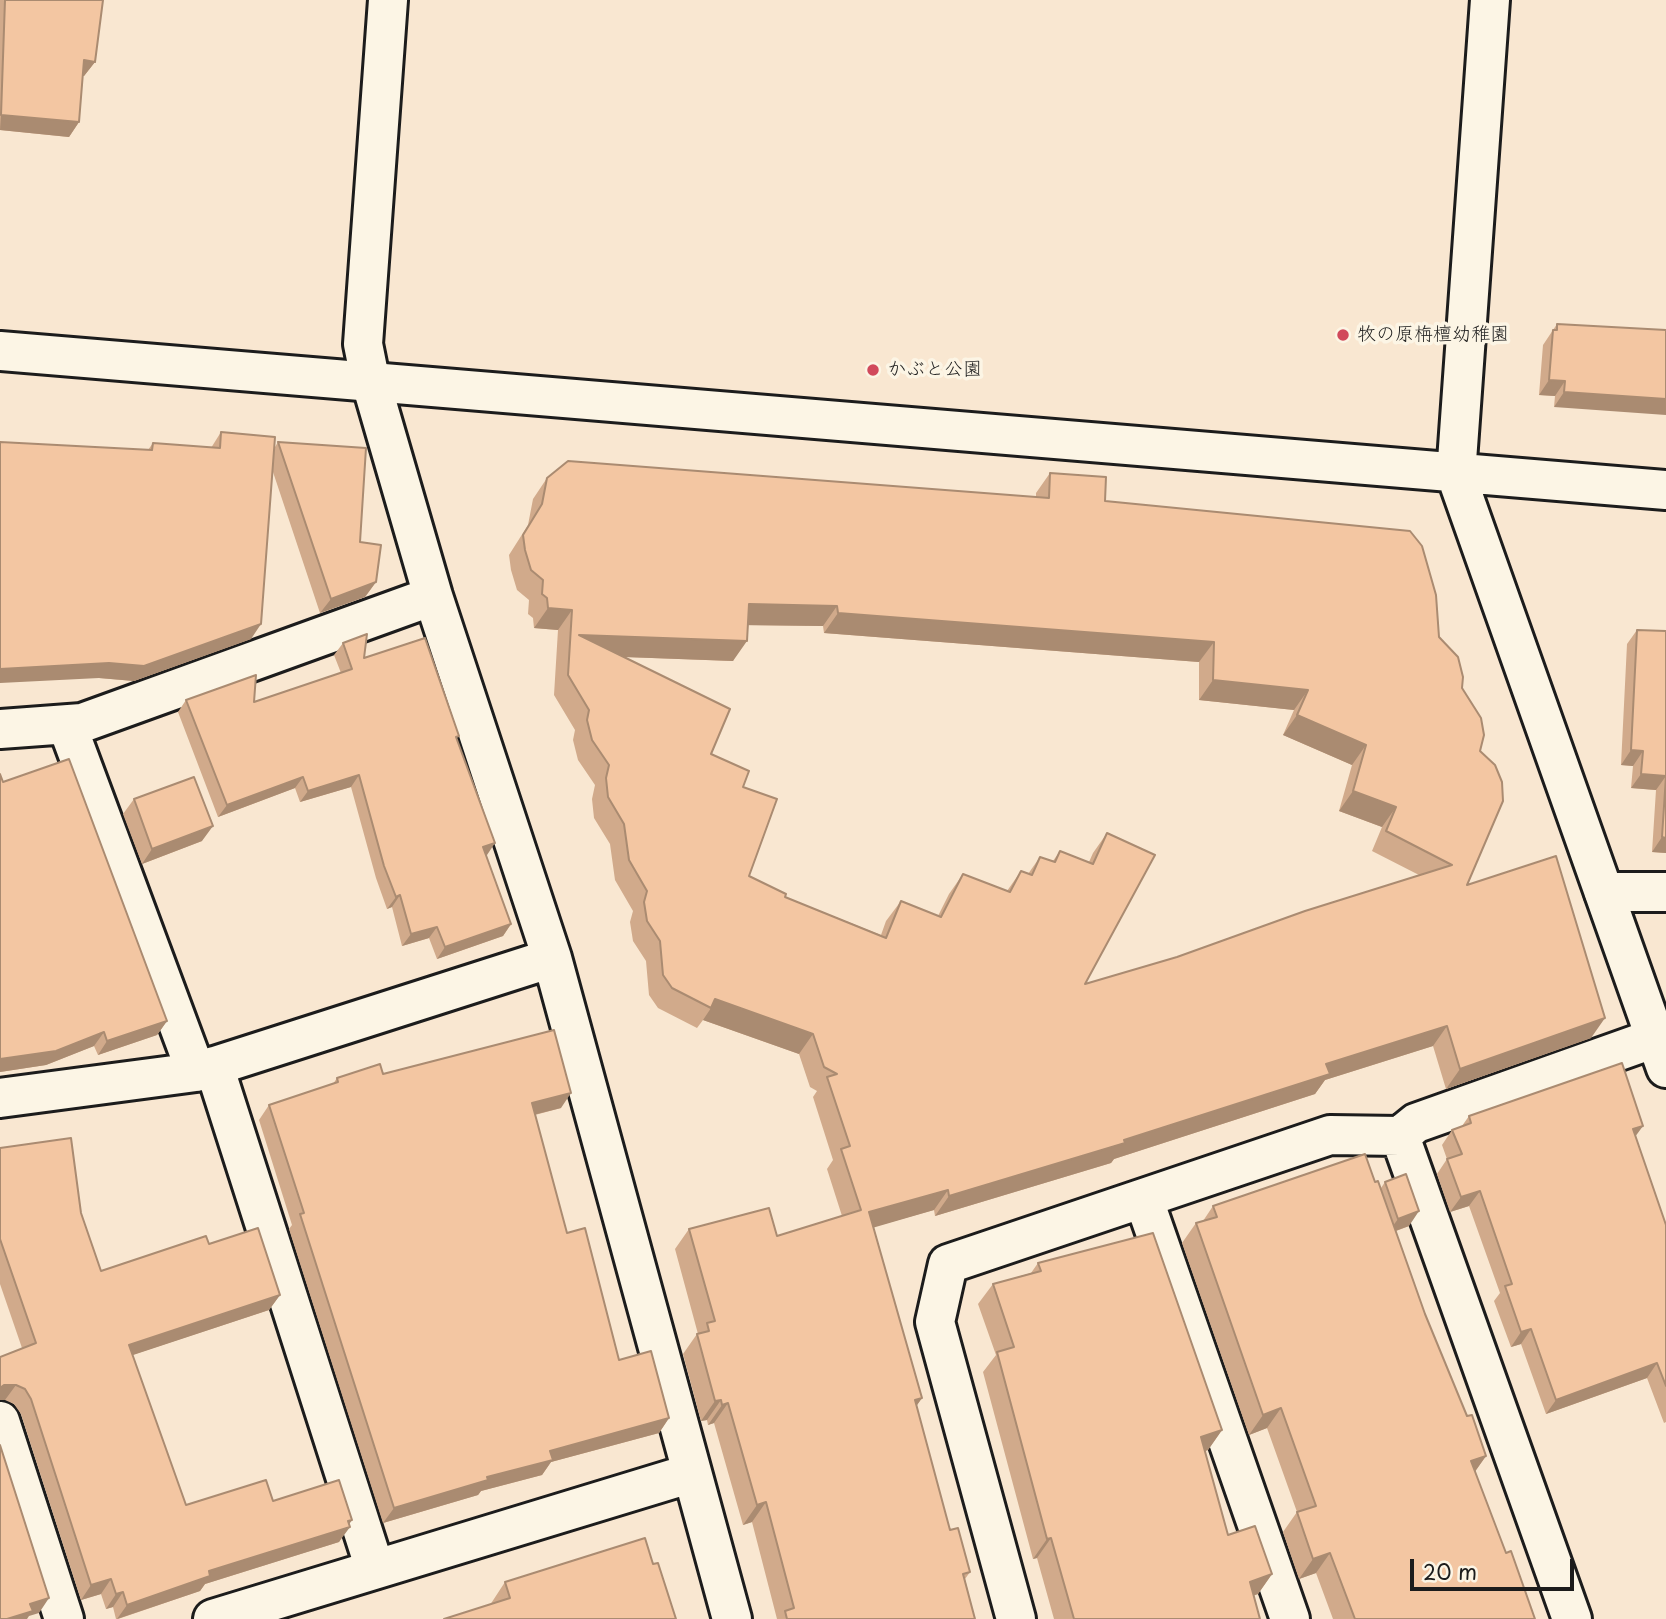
<!DOCTYPE html>
<meta charset="utf-8">
<style>
body{margin:0}
#map{position:relative;width:1666px;height:1619px;overflow:hidden;background:#f9e7d1;font-family:"Playpen Sans",sans-serif}
canvas{display:block}
.scale{position:absolute;left:1410px;top:1559px;width:164px;height:32px;box-sizing:border-box;border:4px solid #1c1c1c;border-top:0;padding-left:9px;font-size:21px;line-height:24px;white-space:nowrap;color:#1c1c1c;-webkit-text-stroke:5px #fcf5e5;paint-order:stroke}
</style>
<div id="map">
<canvas width="1666" height="1619"></canvas>
<div class="scale">20 m</div>
</div>
<script>
const g = document.querySelector('canvas').getContext('2d');
g.lineJoin = 'round';
function strokePath(path, color, width, dash) {
  g.strokeStyle = color;
  g.lineWidth = width;
  g.lineCap = dash ? 'butt' : 'round';
  g.setLineDash(dash || []);
  g.stroke(path);
}
function fillPath(path, color) {
  g.fillStyle = color;
  g.fill(path, 'evenodd');
}
function drawText(font, color, halo, rows, align = 'center') {
  g.font = font + ' "Playpen Sans","Klee One",sans-serif';
  g.lineWidth = 7;
  g.setLineDash([]);
  g.textBaseline = 'middle';
  g.strokeStyle = halo;
  g.fillStyle = color;
  for (const [text, x, y, turn = 0] of rows) {
    g.save();
    g.translate(x, y);
    g.rotate((+turn || 0) * Math.PI / 180);
    g.textAlign = isNaN(turn) ? turn : align;
    if (halo) g.strokeText(text, 0, 0);
    g.fillText(text, 0, 0);
    g.restore();
  }
}
const minor = new Path2D(`
 M 388,0 L 363,344 L 370,379 L 433,596 L 552,958 L 732,1619
 M 67,725 L 196,1072
 M 0,729 L 82,723 L 433,596
 M 1604,892 L 1666,892
 M 214,1066 L 375,1569
 M 0,1098 L 196,1072 L 552,958
 M 1400,1136 L 1416,1123 L 1655,1038
 M 1144,1200 L 1290,1619
 M 0,1421 L 64,1619
 M 213,1619 L 692,1473
 M 1016,1619 L 935,1322 L 948,1264 L 1330,1135 L 1400,1136 L 1572,1619`);
const tertiary = new Path2D(`
 M 1490,0 L 1456,475 L 1666,1068
 M 0,351 L 1666,490`);
const wall = new Path2D(`
 M 0,0 L 103,0 L 95,62 L 84,76 L 83,76 L 79,122 L 69,137 L 0,130 Z
 M 1557,324 L 1666,330 L 1554,407 L 1555,396 L 1539,395 L 1543,345 Z
 M 221,432 L 275,447 L 278,442 L 360,542 L 376,582 L 365,597 L 320,613 L 273,472 L 251,639 L 134,681 L 99,678 L 148,450 L 153,443 L 211,448 Z
 M 1050,473 L 1105,501 L 1439,637 L 1462,688 L 1480,751 L 1467,885 L 1591,1038 L 1446,1089 L 1433,1046 L 1325,1080 L 1315,1094 L 1114,1159 L 1111,1163 L 935,1216 L 934,1210 L 873,1227 L 922,1398 L 916,1406 L 950,1530 L 970,1572 L 965,1579 L 975,1619 L 777,1619 L 752,1522 L 743,1525 L 714,1423 L 708,1425 L 707,1420 L 701,1421 L 683,1354 L 697,1334 L 698,1334 L 675,1249 L 689,1229 L 777,1236 L 842,1216 L 827,1169 L 833,1160 L 813,1097 L 817,1091 L 810,1087 L 799,1054 L 703,1020 L 697,1028 L 658,1008 L 649,995 L 646,961 L 633,941 L 630,922 L 633,911 L 615,880 L 610,844 L 594,818 L 592,799 L 595,785 L 578,760 L 573,740 L 575,730 L 554,695 L 558,630 L 534,628 L 533,618 L 528,614 L 529,600 L 517,590 L 511,570 L 509,555 L 528,525 L 533,499 L 547,478 L 1036,497 L 1036,493 ZM 748,625 L 823,626 L 824,633 L 1199,662 L 1199,700 L 1294,710 L 1283,735 L 1352,765 L 1339,811 L 1382,827 L 1372,851 L 1419,875 L 1177,957 L 1085,984 L 1107,833 L 1093,853 L 1089,862 L 1060,851 L 1053,861 L 1040,857 L 1028,874 L 1021,871 L 1007,891 L 963,874 L 949,894 L 938,916 L 901,901 L 886,921 L 881,935 L 785,897 L 749,876 L 743,787 L 711,754 L 625,657 L 733,661 Z
 M 1637,630 L 1666,631 L 1666,853 L 1652,852 L 1656,790 L 1631,788 L 1633,766 L 1621,765 L 1627,644 Z
 M 343,643 L 364,658 L 457,739 L 487,855 L 486,855 L 511,924 L 503,936 L 437,959 L 429,938 L 402,946 L 392,907 L 387,909 L 376,878 L 351,787 L 300,802 L 295,788 L 218,817 L 178,712 L 186,700 L 254,702 L 341,673 L 334,655 Z
 M 0,774 L 3,782 L 167,1021 L 157,1035 L 98,1055 L 94,1046 L 46,1065 L 0,1072 Z
 M 134,799 L 202,841 L 142,864 L 123,814 Z
 M 383,1074 L 561,1108 L 535,1115 L 567,1233 L 619,1360 L 669,1418 L 659,1433 L 551,1462 L 542,1475 L 481,1491 L 478,1495 L 383,1523 L 289,1229 L 292,1225 L 259,1120 L 269,1105 L 333,1084 L 337,1078 Z
 M 1469,1116 L 1635,1136 L 1666,1225 L 1666,1422 L 1664,1423 L 1647,1378 L 1546,1414 L 1521,1344 L 1511,1347 L 1494,1301 L 1500,1293 L 1469,1206 L 1450,1212 L 1437,1174 L 1447,1159 L 1442,1145 L 1452,1130 L 1462,1126 Z
 M 0,1148 L 81,1213 L 101,1271 L 209,1244 L 280,1295 L 269,1310 L 132,1355 L 186,1505 L 273,1501 L 349,1524 L 339,1542 L 205,1584 L 200,1591 L 118,1619 L 116,1619 L 113,1607 L 106,1609 L 101,1594 L 81,1600 L 21,1414 L 14,1404 L 5,1400 L 22,1348 L 0,1284 Z
 M 1375,1182 L 1381,1188 L 1385,1182 L 1409,1226 L 1396,1231 L 1425,1314 L 1467,1416 L 1486,1456 L 1475,1471 L 1506,1553 L 1535,1619 L 1333,1619 L 1316,1573 L 1299,1579 L 1283,1532 L 1297,1512 L 1267,1428 L 1249,1435 L 1182,1243 L 1196,1223 L 1203,1221 L 1213,1206 Z
 M 1038,1263 L 1222,1430 L 1208,1450 L 1205,1451 L 1228,1535 L 1272,1574 L 1258,1594 L 1254,1595 L 1260,1619 L 1054,1619 L 1037,1558 L 1033,1559 L 983,1372 L 996,1355 L 978,1304 L 993,1284 L 1031,1273 Z
 M 653,1564 L 490,1605 L 505,1582 Z`);
const shadedWall = new Path2D(`
 M 84,60 L 95,62 L 84,76 L 74,75 Z
 M 1,115 L 79,122 L 69,137 L 0,130 Z
 M 1549,380 L 1565,381 L 1555,396 L 1539,395 Z
 M 1564,392 L 1666,399 L 1666,415 L 1554,407 Z
 M 376,582 L 365,597 L 320,613 L 331,599 Z
 M 749,604 L 837,606 L 823,626 L 735,625 Z
 M 548,608 L 572,610 L 558,630 L 534,628 Z
 M 838,613 L 1214,642 L 1199,662 L 824,633 Z
 M 261,624 L 251,639 L 134,681 L 99,678 L 0,683 L 0,669 Z
 M 579,635 L 747,641 L 733,661 L 570,655 Z
 M 1213,680 L 1308,690 L 1294,710 L 1199,700 Z
 M 1297,715 L 1366,745 L 1352,765 L 1283,735 Z
 M 1631,750 L 1643,751 L 1633,766 L 1621,765 Z
 M 1641,774 L 1666,776 L 1656,790 L 1631,788 Z
 M 359,775 L 351,787 L 300,802 L 308,791 Z
 M 303,777 L 295,788 L 218,817 L 227,805 Z
 M 1353,791 L 1396,807 L 1382,827 L 1339,811 Z
 M 213,826 L 202,841 L 142,864 L 152,849 Z
 M 1662,837 L 1666,838 L 1666,853 L 1652,852 Z
 M 495,843 L 487,855 L 475,858 L 483,847 Z
 M 400,895 L 392,907 L 387,909 L 396,897 Z
 M 511,924 L 503,936 L 437,959 L 445,947 Z
 M 437,927 L 429,938 L 402,946 L 411,934 Z
 M 715,999 L 813,1034 L 799,1054 L 703,1020 L 711,1008 Z
 M 1605,1018 L 1591,1038 L 1446,1089 L 1460,1069 Z
 M 167,1021 L 157,1035 L 98,1055 L 107,1041 Z
 M 1447,1026 L 1433,1046 L 1325,1080 L 1315,1094 L 1114,1159 L 1111,1163 L 935,1216 L 949,1196 L 1124,1140 L 1326,1064 Z
 M 104,1032 L 94,1046 L 46,1065 L 0,1072 L 0,1059 Z
 M 571,1093 L 561,1108 L 521,1118 L 532,1103 Z
 M 1643,1126 L 1632,1141 L 1633,1129 Z
 M 948,1190 L 934,1210 L 855,1233 L 869,1212 Z
 M 1480,1191 L 1469,1206 L 1450,1212 L 1461,1197 Z
 M 1419,1211 L 1409,1226 L 1387,1234 L 1398,1219 Z
 M 280,1295 L 269,1310 L 118,1360 L 129,1345 Z
 M 1531,1329 L 1521,1344 L 1511,1347 L 1521,1332 Z
 M 1657,1363 L 1647,1378 L 1546,1414 L 1556,1400 Z
 M 4,1385 L 16,1385 L 5,1400 L 0,1400 L 0,1388 Z
 M 922,1398 L 908,1418 L 915,1400 Z
 M 721,1400 L 707,1420 L 701,1421 L 715,1401 Z
 M 728,1403 L 714,1423 L 708,1425 L 722,1405 Z
 M 1281,1408 L 1267,1428 L 1249,1435 L 1263,1415 Z
 M 669,1418 L 659,1433 L 551,1462 L 542,1475 L 481,1491 L 478,1495 L 383,1523 L 394,1508 L 487,1477 L 550,1451 Z
 M 1222,1430 L 1208,1450 L 1187,1457 L 1201,1437 Z
 M 1486,1456 L 1472,1476 L 1471,1461 Z
 M 766,1502 L 752,1522 L 743,1525 L 757,1505 Z
 M 352,1520 L 346,1529 L 350,1527 L 339,1542 L 205,1584 L 200,1591 L 117,1619 L 127,1605 L 209,1571 Z
 M 1051,1538 L 1037,1558 L 1033,1559 L 1047,1539 Z
 M 1330,1553 L 1316,1573 L 1299,1579 L 1313,1559 Z
 M 1272,1574 L 1258,1594 L 1236,1602 L 1250,1582 Z
 M 111,1579 L 101,1594 L 81,1600 L 91,1585 Z
 M 123,1592 L 113,1607 L 106,1609 L 116,1594 Z
 M 49,1598 L 39,1613 L 29,1616 L 27,1619 L 7,1619 L 30,1604 Z`);
const building = new Path2D(`
 M 5,0 L 103,0 L 95,62 L 84,60 L 79,122 L 1,115 Z
 M 1557,324 L 1666,330 L 1666,399 L 1564,392 L 1565,381 L 1549,380 L 1553,330 L 1557,330 Z
 M 221,432 L 275,437 L 261,624 L 144,666 L 109,663 L 0,669 L 0,442 L 152,450 L 153,443 L 220,448 Z
 M 278,442 L 366,448 L 360,542 L 381,545 L 376,582 L 331,599 Z
 M 568,461 L 1049,498 L 1050,473 L 1106,477 L 1105,501 L 1410,531 L 1422,546 L 1436,595 L 1439,637 L 1458,657 L 1463,677 L 1462,688 L 1481,718 L 1484,735 L 1480,751 L 1495,765 L 1502,782 L 1503,801 L 1467,885 L 1556,856 L 1605,1018 L 1460,1069 L 1447,1026 L 1326,1064 L 1330,1074 L 1124,1140 L 1125,1143 L 949,1196 L 948,1190 L 869,1212 L 922,1398 L 915,1400 L 950,1530 L 958,1528 L 970,1572 L 963,1574 L 975,1619 L 787,1619 L 785,1611 L 794,1608 L 766,1502 L 757,1505 L 728,1403 L 722,1405 L 721,1400 L 715,1401 L 697,1334 L 709,1331 L 707,1323 L 715,1321 L 689,1229 L 769,1208 L 777,1236 L 861,1210 L 841,1149 L 850,1146 L 827,1077 L 837,1074 L 824,1067 L 813,1034 L 715,999 L 711,1008 L 672,988 L 663,975 L 660,941 L 647,921 L 644,902 L 647,891 L 629,860 L 624,824 L 608,797 L 606,778 L 609,765 L 592,740 L 587,720 L 589,710 L 568,675 L 572,610 L 548,608 L 547,598 L 542,594 L 543,580 L 531,570 L 525,550 L 523,535 L 542,504 L 547,478 ZM 749,604 L 837,606 L 838,613 L 1214,642 L 1213,680 L 1308,690 L 1297,715 L 1366,745 L 1353,791 L 1396,807 L 1386,831 L 1452,865 L 1305,911 L 1177,957 L 1085,984 L 1155,855 L 1107,833 L 1093,864 L 1060,851 L 1055,862 L 1040,857 L 1032,875 L 1021,871 L 1010,892 L 963,874 L 941,917 L 901,901 L 886,938 L 785,897 L 786,894 L 749,876 L 777,799 L 743,787 L 749,771 L 711,754 L 730,709 L 579,635 L 747,641 Z
 M 1637,630 L 1666,631 L 1666,838 L 1662,837 L 1666,776 L 1641,774 L 1643,751 L 1631,750 Z
 M 367,634 L 364,658 L 425,638 L 459,736 L 456,737 L 495,843 L 483,847 L 511,924 L 445,947 L 437,927 L 411,934 L 400,895 L 396,897 L 384,866 L 359,775 L 308,791 L 303,777 L 227,805 L 186,700 L 256,675 L 254,702 L 352,669 L 343,643 Z
 M 69,759 L 167,1021 L 107,1041 L 104,1032 L 56,1051 L 0,1059 L 0,774 L 3,782 Z
 M 194,777 L 213,826 L 152,849 L 134,799 Z
 M 554,1030 L 571,1093 L 532,1103 L 567,1233 L 585,1228 L 619,1360 L 651,1351 L 669,1418 L 550,1451 L 553,1460 L 487,1477 L 488,1480 L 394,1508 L 300,1214 L 304,1213 L 269,1105 L 338,1082 L 337,1078 L 380,1064 L 383,1074 Z
 M 1622,1063 L 1643,1126 L 1633,1129 L 1666,1225 L 1666,1386 L 1657,1363 L 1556,1400 L 1531,1329 L 1521,1332 L 1505,1286 L 1512,1284 L 1480,1191 L 1461,1197 L 1447,1159 L 1462,1154 L 1452,1130 L 1471,1123 L 1469,1116 Z
 M 71,1138 L 81,1213 L 101,1271 L 206,1236 L 209,1244 L 258,1228 L 280,1295 L 129,1345 L 186,1505 L 266,1480 L 273,1501 L 339,1480 L 352,1520 L 348,1521 L 350,1527 L 209,1571 L 210,1576 L 127,1605 L 123,1592 L 116,1594 L 111,1579 L 91,1585 L 31,1399 L 25,1389 L 16,1385 L 4,1385 L 0,1388 L 0,1357 L 36,1343 L 0,1239 L 0,1148 Z
 M 1365,1154 L 1375,1182 L 1378,1181 L 1425,1314 L 1467,1416 L 1472,1415 L 1486,1456 L 1471,1461 L 1506,1553 L 1511,1551 L 1535,1619 L 1355,1619 L 1330,1553 L 1313,1559 L 1297,1512 L 1316,1506 L 1281,1408 L 1263,1415 L 1196,1223 L 1217,1217 L 1213,1206 Z
 M 1406,1174 L 1419,1211 L 1398,1219 L 1385,1182 Z
 M 1153,1233 L 1222,1430 L 1201,1437 L 1228,1535 L 1255,1526 L 1272,1574 L 1250,1582 L 1260,1619 L 1074,1619 L 1051,1538 L 1047,1539 L 997,1352 L 1014,1347 L 993,1284 L 1041,1271 L 1038,1263 Z
 M 0,1445 L 49,1598 L 30,1604 L 33,1611 L 7,1619 L 0,1619 Z
 M 645,1538 L 653,1564 L 658,1563 L 676,1619 L 444,1619 L 510,1598 L 505,1582 Z`);
const markers = [
 [1343,335,7,"#d1495b"],
 [873,370,7,"#d1495b"]
];
const poiNames = [
 ["牧の原栴檀幼稚園",1357,335],
 ["かぶと公園",887,370]
];
strokePath(minor, '#1c1c1c', 44);
strokePath(tertiary, '#1c1c1c', 44);
strokePath(minor, '#fcf5e5', 38);
strokePath(tertiary, '#fcf5e5', 38);
fillPath(wall, '#d1aa8b');
fillPath(shadedWall, '#aa8b71');
fillPath(building, '#f3c6a2');
strokePath(building, '#aa8b71', 2);
for (const [x, y, r, color] of markers) {
  const dot = new Path2D();
  dot.arc(x, y, r, 0, 2 * Math.PI);
  g.fillStyle = color;
  g.fill(dot);
  strokePath(dot, '#fcf5e5', 2.5);
}
drawText('19px', '#1c1c1c', '#fcf5e5', poiNames, 'left');
</script>
